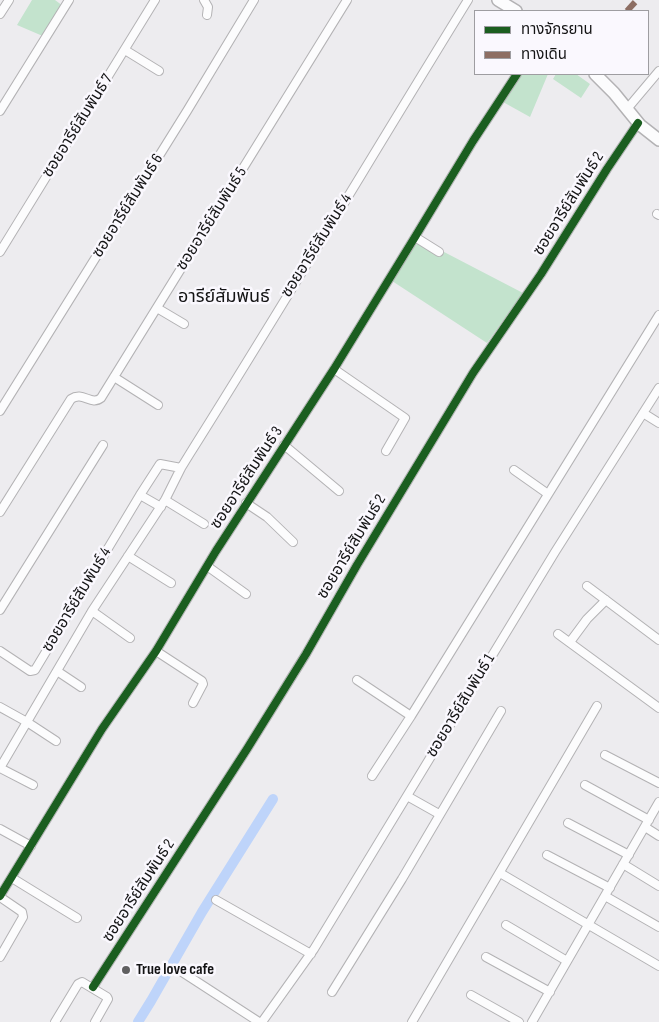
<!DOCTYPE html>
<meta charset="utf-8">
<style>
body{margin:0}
#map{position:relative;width:659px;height:1022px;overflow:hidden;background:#edecef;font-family:"Sofia Sans Condensed","Noto Sans Thai",sans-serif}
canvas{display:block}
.legend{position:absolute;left:474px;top:10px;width:175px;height:65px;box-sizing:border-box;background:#faf8fe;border:1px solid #9e9da1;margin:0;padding:6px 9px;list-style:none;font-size:15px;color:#141415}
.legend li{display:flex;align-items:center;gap:10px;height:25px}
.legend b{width:25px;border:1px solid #9e9da1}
</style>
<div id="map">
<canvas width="659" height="1022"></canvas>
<ul class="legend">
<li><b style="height:6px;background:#1b5e20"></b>ทางจักรยาน</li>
<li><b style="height:6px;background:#8d6e63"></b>ทางเดิน</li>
</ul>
</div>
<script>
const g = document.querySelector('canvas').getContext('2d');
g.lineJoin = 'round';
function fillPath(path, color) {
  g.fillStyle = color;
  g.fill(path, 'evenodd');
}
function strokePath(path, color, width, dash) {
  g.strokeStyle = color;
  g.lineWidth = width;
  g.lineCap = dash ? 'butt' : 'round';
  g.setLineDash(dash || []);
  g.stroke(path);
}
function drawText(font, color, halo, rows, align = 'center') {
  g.font = font + ' "Sofia Sans Condensed","Noto Sans Thai",sans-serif';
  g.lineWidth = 5;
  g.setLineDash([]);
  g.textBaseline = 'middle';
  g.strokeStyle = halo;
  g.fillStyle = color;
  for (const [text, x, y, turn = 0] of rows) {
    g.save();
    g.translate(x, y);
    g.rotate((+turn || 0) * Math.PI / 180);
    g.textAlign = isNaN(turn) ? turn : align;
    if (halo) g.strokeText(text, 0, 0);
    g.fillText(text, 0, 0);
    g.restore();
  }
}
const green = new Path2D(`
 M 32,0 L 55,0 L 63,6 L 45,37 L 17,25 Z
 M 520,74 L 548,74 L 530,117 L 503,102 Z
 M 556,74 L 576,74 L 590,84 L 581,98 L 553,79 Z
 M 421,240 L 523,293 L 487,343 L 389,279 L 402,259 Z`);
const canal = new Path2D(`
 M 138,1022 L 151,1001 L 202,912 L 273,799`);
const street = new Path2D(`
 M 204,0 L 208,7 L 207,15
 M 0,14 L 9,0
 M 125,50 L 159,71
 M 627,109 L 659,71
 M 0,111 L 69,0
 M 657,214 L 659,215
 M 415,237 L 439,252
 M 0,252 L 155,0
 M 157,308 L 184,324
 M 334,369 L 405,418 L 386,451
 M 114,377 L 158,405
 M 0,411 L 187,111 L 254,0
 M 643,413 L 659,423
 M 284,445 L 339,491
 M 514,470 L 548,494
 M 140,495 L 160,464 L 181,468
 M 165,500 L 204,524
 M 246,503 L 267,517 L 293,542
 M 0,512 L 71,399 C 83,391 91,406 101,398 L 347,0
 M 128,556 L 171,583
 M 207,566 L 246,594
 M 587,586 L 659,640
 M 0,610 L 103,445
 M 92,611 L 130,638
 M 558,634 L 659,708
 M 570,642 L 587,619 L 606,600
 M 0,651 L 30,671 L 35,670 L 140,495 L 161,507
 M 156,651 L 202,681 L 203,684 L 193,703
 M 57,671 L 81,687
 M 357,680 L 411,716
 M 0,707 L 27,722 L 56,741
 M 605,755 L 659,783
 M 0,768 L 92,611 L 165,500 L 181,468 L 189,455 C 284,304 375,151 468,0
 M 0,768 L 33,785
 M 372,776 L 411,716 L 659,315
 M 585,785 L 649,820
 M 407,796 L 439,814
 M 568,823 L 629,855
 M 645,827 L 659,836
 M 0,829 L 31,846
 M 547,855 L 610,888
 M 623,864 L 659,886
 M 500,873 L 659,966
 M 12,878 L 77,918
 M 0,896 L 102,729 L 156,651 L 216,551 L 334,369 L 415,237 L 473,141 L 517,74
 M 605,896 L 659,927
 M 0,897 L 22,912 L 23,917 L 0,957
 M 216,900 L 311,954
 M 506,925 L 567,961
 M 486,957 L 550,992
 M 182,972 L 259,1022
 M 93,987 L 247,749 L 306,654 L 357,565 L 473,373 L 541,274 L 607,169 L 638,123
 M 332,992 L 402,879 L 501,711
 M 471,995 L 519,1022
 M 55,1022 L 78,984 L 82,982 L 107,997 L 108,999 L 95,1022
 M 262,1022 L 314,949 L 555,552 L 659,388
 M 412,1022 L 597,706
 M 532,1022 L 659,802`);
const secondary = new Path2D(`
 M 498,0 L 516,11
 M 595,74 L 614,93 L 640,125 L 659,140`);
const quiet = new Path2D(`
 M 627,11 L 637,0`);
const cycleway = new Path2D(`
 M 0,896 L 102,729 L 156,651 L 216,551 L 334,369 L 415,237 L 473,141 L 517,74
 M 93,987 L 247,749 L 306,654 L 357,565 L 473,373 L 541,274 L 607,169 L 638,123`);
const markers = [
 [126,970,5,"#606061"]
];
const streetNames = [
 ["ซอยอารีย์สัมพันธ์ 7",78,126,-58],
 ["ซอยอารีย์สัมพันธ์ 2",569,204,-58],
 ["ซอยอารีย์สัมพันธ์ 6",128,206,-58],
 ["ซอยอารีย์สัมพันธ์ 5",212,219,-58],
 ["ซอยอารีย์สัมพันธ์ 4",317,246,-58],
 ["ซอยอารีย์สัมพันธ์ 3",247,478,-57],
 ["ซอยอารีย์สัมพันธ์ 2",352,547,-59],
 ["ซอยอารีย์สัมพันธ์ 4",77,600,-59],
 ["ซอยอารีย์สัมพันธ์ 1",461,706,-59],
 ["ซอยอารีย์สัมพันธ์ 2",139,891,-57]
];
const poiNames = [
 ["True love cafe",136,970]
];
const neighbourhoodNames = [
 ["อารีย์สัมพันธ์",224,297]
];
fillPath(green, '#c3e3cd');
strokePath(canal, '#bed4fa', 10);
strokePath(street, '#b3b2b4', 10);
strokePath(secondary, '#b3b2b4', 14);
strokePath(street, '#fcfcfd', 8);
strokePath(secondary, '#fcfcfd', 11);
strokePath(quiet, '#8d6e63', 6, [12, 6]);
strokePath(cycleway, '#1b5e20', 8);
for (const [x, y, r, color] of markers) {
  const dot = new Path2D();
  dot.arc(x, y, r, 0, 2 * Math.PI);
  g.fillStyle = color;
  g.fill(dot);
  strokePath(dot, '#faf8fe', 2);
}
drawText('16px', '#141415', '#faf8fe', streetNames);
drawText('bold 16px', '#141415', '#faf8fe', poiNames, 'left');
drawText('18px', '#141415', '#faf8fe', neighbourhoodNames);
</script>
